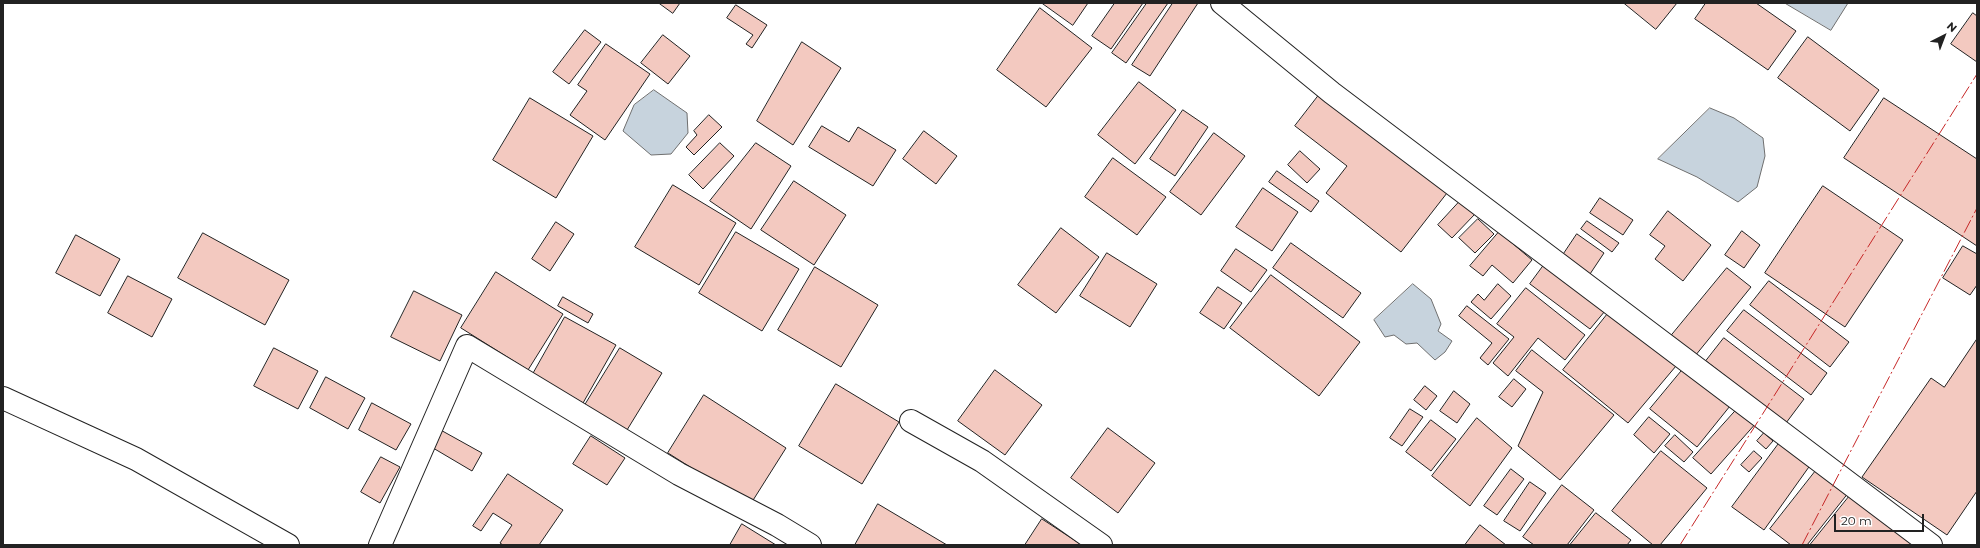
<!DOCTYPE html>
<style>
body{margin:0}
#map{position:relative;width:1980px;height:548px;overflow:hidden;background:#fff;font-family:Montserrat,sans-serif}
canvas{display:block}
.frame{position:absolute;inset:0;border:4px solid #222;pointer-events:none}
.north{position:absolute;left:1924px;top:16px;width:40px;height:40px;-webkit-text-stroke:3px #fff;paint-order:stroke;rotate:42deg;font-size:11px;font-weight:700;line-height:16px;text-align:center;color:#222}
.north::after{content:'';display:block;margin:auto;width:14px;height:18px;background:#222;clip-path:polygon(50% 0,100% 100%,50% 72%,0 100%)}
.scale{position:absolute;left:1834px;top:514px;width:90px;height:18px;box-sizing:border-box;border:2px solid #222;border-top:0;padding-left:5px;font-size:12px;line-height:14px;white-space:nowrap;color:#222;-webkit-text-stroke:3px #fff;paint-order:stroke}
</style>
<div id="map">
<canvas width="1980" height="548"></canvas>
<div class="frame"></div>
<div class="north">N</div>
<div class="scale">20 m</div>
</div>
<script>
const g = document.querySelector('canvas').getContext('2d');
g.lineJoin = 'round';
function fillPath(path, color) {
  g.fillStyle = color;
  g.fill(path, 'evenodd');
}
function strokePath(path, color, width, dash) {
  g.strokeStyle = color;
  g.lineWidth = width;
  g.lineCap = dash ? 'butt' : 'round';
  g.setLineDash(dash || []);
  g.stroke(path);
}
const water = new Path2D(`
 M 1785,3 L 1848,3 L 1831,30 Z
 M 654,90 L 687,113 L 688,133 L 671,154 L 651,155 L 623,131 L 634,105 Z
 M 1710,108 L 1734,118 L 1763,138 L 1765,156 L 1757,187 L 1738,202 L 1697,177 L 1658,159 Z
 M 1413,284 L 1431,299 L 1441,324 L 1438,331 L 1452,341 L 1445,352 L 1435,360 L 1417,343 L 1406,344 L 1394,335 L 1385,337 L 1374,320 Z`);
const building = new Path2D(`
 M 659,3 L 680,3 L 673,13 Z
 M 1042,3 L 1088,3 L 1073,25 Z
 M 1115,3 L 1143,3 L 1111,49 L 1092,36 Z
 M 1147,3 L 1168,3 L 1126,63 L 1112,53 Z
 M 1173,3 L 1198,3 L 1150,76 L 1132,65 Z
 M 1624,3 L 1677,3 L 1656,29 Z
 M 1706,3 L 1756,3 L 1796,31 L 1768,70 L 1695,19 Z
 M 736,5 L 767,25 L 752,48 L 746,44 L 753,35 L 727,18 Z
 M 1040,8 L 1092,48 L 1046,107 L 997,70 Z
 M 1973,13 L 1977,16 L 1977,62 L 1951,44 Z
 M 585,30 L 601,42 L 569,84 L 553,72 Z
 M 663,35 L 690,56 L 668,84 L 641,63 Z
 M 1808,37 L 1879,90 L 1850,131 L 1778,78 Z
 M 802,42 L 841,68 L 793,145 L 757,121 Z
 M 606,44 L 650,74 L 605,140 L 570,115 L 587,91 L 578,85 Z
 M 1139,82 L 1176,110 L 1135,164 L 1098,135 Z
 M 1319,95 L 1447,193 L 1401,252 L 1326,193 L 1347,166 L 1295,126 Z
 M 530,98 L 593,136 L 556,198 L 493,160 Z
 M 1884,98 L 1977,159 L 1977,246 L 1844,158 Z
 M 1183,110 L 1208,127 L 1175,176 L 1150,159 Z
 M 709,115 L 722,127 L 694,155 L 686,147 L 697,135 L 694,131 Z
 M 822,126 L 849,142 L 858,127 L 896,150 L 873,186 L 809,147 Z
 M 924,131 L 957,156 L 936,184 L 903,159 Z
 M 1214,133 L 1245,156 L 1201,215 L 1170,192 Z
 M 720,143 L 734,156 L 703,189 L 689,175 Z
 M 756,143 L 791,166 L 751,229 L 710,201 Z
 M 1300,151 L 1320,169 L 1307,183 L 1288,165 Z
 M 1113,158 L 1166,197 L 1137,235 L 1085,197 Z
 M 1277,171 L 1319,201 L 1311,212 L 1269,182 Z
 M 794,181 L 846,215 L 814,265 L 761,230 Z
 M 673,185 L 736,223 L 699,285 L 635,247 Z
 M 1823,186 L 1903,240 L 1845,327 L 1765,273 Z
 M 1263,188 L 1298,212 L 1272,251 L 1236,227 Z
 M 1600,198 L 1633,220 L 1623,235 L 1590,213 Z
 M 1461,200 L 1475,214 L 1452,238 L 1438,225 Z
 M 1668,211 L 1711,245 L 1683,281 L 1655,259 L 1665,246 L 1650,235 Z
 M 1478,219 L 1494,234 L 1475,253 L 1459,238 Z
 M 1587,221 L 1619,243 L 1612,252 L 1581,229 Z
 M 556,222 L 574,234 L 550,271 L 532,259 Z
 M 1061,228 L 1099,257 L 1056,313 L 1018,285 Z
 M 1742,231 L 1760,245 L 1744,268 L 1725,255 Z
 M 736,232 L 799,269 L 762,331 L 699,293 Z
 M 1499,232 L 1532,260 L 1513,283 L 1492,265 L 1483,276 L 1470,266 Z
 M 203,233 L 289,280 L 265,325 L 178,278 Z
 M 1577,234 L 1604,253 L 1590,274 L 1563,255 Z
 M 76,235 L 120,259 L 100,296 L 56,273 Z
 M 1291,243 L 1361,293 L 1343,318 L 1273,268 Z
 M 1963,246 L 1977,254 L 1977,285 L 1970,295 L 1943,278 Z
 M 1236,249 L 1267,270 L 1251,292 L 1221,271 Z
 M 1107,253 L 1157,284 L 1130,327 L 1080,296 Z
 M 1544,265 L 1605,311 L 1590,329 L 1530,284 Z
 M 815,267 L 878,305 L 841,367 L 778,330 Z
 M 1727,268 L 1751,287 L 1695,356 L 1671,336 Z
 M 496,272 L 563,314 L 528,370 L 461,328 Z
 M 1271,275 L 1360,342 L 1319,396 L 1230,328 Z
 M 128,276 L 172,299 L 152,337 L 108,313 Z
 M 1769,281 L 1849,342 L 1830,367 L 1750,305 Z
 M 1498,284 L 1511,296 L 1491,319 L 1471,302 L 1478,294 L 1484,300 Z
 M 1218,287 L 1242,303 L 1224,329 L 1200,313 Z
 M 1526,288 L 1585,335 L 1565,360 L 1538,338 L 1508,376 L 1493,363 L 1514,337 L 1497,324 Z
 M 414,291 L 462,315 L 440,361 L 391,337 Z
 M 563,297 L 593,314 L 588,323 L 558,306 Z
 M 1467,306 L 1509,339 L 1488,365 L 1480,358 L 1492,343 L 1459,316 Z
 M 1744,310 L 1827,373 L 1811,395 L 1727,331 Z
 M 1610,311 L 1676,366 L 1628,423 L 1563,370 Z
 M 565,317 L 616,345 L 583,403 L 533,374 Z
 M 1724,338 L 1804,399 L 1786,423 L 1706,361 Z
 M 1977,339 L 1977,491 L 1947,535 L 1862,477 L 1931,378 L 1944,387 Z
 M 274,348 L 318,371 L 298,409 L 254,386 Z
 M 620,348 L 662,373 L 627,430 L 585,405 Z
 M 1532,350 L 1614,415 L 1560,480 L 1518,446 L 1543,392 L 1516,371 Z
 M 1684,368 L 1730,406 L 1697,447 L 1650,409 Z
 M 995,370 L 1042,405 L 1005,455 L 958,421 Z
 M 326,377 L 365,398 L 348,429 L 310,408 Z
 M 1514,379 L 1526,389 L 1512,407 L 1499,397 Z
 M 836,384 L 899,422 L 862,484 L 799,446 Z
 M 1425,386 L 1437,396 L 1426,410 L 1414,400 Z
 M 1454,391 L 1470,404 L 1457,423 L 1440,411 Z
 M 704,395 L 786,448 L 750,505 L 668,453 Z
 M 372,403 L 411,424 L 396,450 L 359,430 Z
 M 1739,407 L 1757,422 L 1711,474 L 1693,458 Z
 M 1410,409 L 1423,417 L 1402,446 L 1390,438 Z
 M 1649,417 L 1670,434 L 1654,453 L 1634,435 Z
 M 1477,418 L 1512,448 L 1470,506 L 1432,476 Z
 M 1431,420 L 1456,439 L 1431,471 L 1406,452 Z
 M 437,428 L 482,453 L 472,471 L 428,445 Z
 M 1108,428 L 1155,463 L 1118,513 L 1071,478 Z
 M 1764,433 L 1773,441 L 1766,449 L 1757,441 Z
 M 1675,435 L 1693,452 L 1684,462 L 1665,446 Z
 M 591,436 L 625,458 L 607,485 L 573,464 Z
 M 1780,442 L 1811,464 L 1764,530 L 1732,507 Z
 M 1661,451 L 1707,488 L 1660,545 L 1653,545 L 1612,511 Z
 M 1754,451 L 1762,458 L 1749,472 L 1741,465 Z
 M 381,457 L 400,467 L 380,503 L 361,492 Z
 M 1818,468 L 1849,492 L 1807,545 L 1791,545 L 1770,529 Z
 M 1511,469 L 1524,479 L 1497,515 L 1484,506 Z
 M 508,474 L 563,510 L 539,545 L 503,545 L 500,543 L 512,525 L 493,513 L 481,531 L 473,526 Z
 M 1530,482 L 1546,493 L 1520,531 L 1504,521 Z
 M 1562,485 L 1594,510 L 1567,545 L 1534,545 L 1523,537 Z
 M 1852,493 L 1915,545 L 1810,545 Z
 M 878,504 L 947,545 L 855,545 Z
 M 1596,513 L 1631,540 L 1627,545 L 1570,545 Z
 M 1042,519 L 1082,545 L 1025,545 Z
 M 742,524 L 776,545 L 730,545 Z
 M 1480,525 L 1506,545 L 1465,545 Z`);
const street = new Path2D(`
 M 3,398 L 136,459 L 288,545
 M 911,421 L 982,461 L 1101,545
 M 380,545 L 467,346 L 679,474 L 777,525 L 810,545`);
const secondary = new Path2D(`
 M 1222,3 L 1332,93 L 1931,545`);
const power = new Path2D(`
 M 1680,545 L 1977,74
 M 1802,545 L 1977,208`);
fillPath(water, '#c7d3dd');
strokePath(water, '#6f6f6f', 1);
fillPath(building, '#f3c9c0');
strokePath(building, '#222', 1);
strokePath(street, '#222', 24);
strokePath(secondary, '#222', 24);
strokePath(street, '#fff', 22);
strokePath(secondary, '#fff', 22);
strokePath(power, '#c62828', 1, [14, 3, 2, 3]);
</script>
